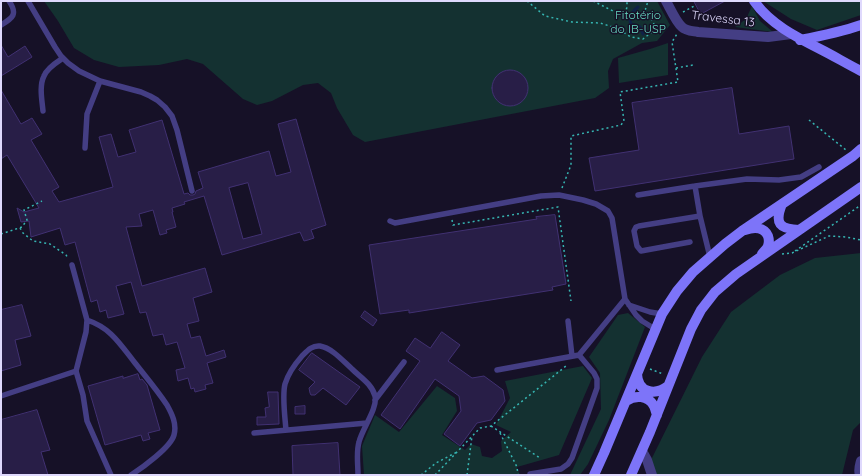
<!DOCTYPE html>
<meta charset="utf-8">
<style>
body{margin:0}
#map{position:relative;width:862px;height:476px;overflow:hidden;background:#161127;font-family:Quicksand,sans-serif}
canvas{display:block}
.frame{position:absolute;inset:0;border:2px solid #dfd9fd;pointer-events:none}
</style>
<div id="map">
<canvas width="862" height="476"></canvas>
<div class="frame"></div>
</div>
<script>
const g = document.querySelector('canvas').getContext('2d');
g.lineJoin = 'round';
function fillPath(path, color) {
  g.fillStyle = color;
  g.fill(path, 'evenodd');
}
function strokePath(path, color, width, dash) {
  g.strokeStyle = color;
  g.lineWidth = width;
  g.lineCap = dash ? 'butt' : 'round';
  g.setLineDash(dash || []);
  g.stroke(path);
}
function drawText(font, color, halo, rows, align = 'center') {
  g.font = font + ' Quicksand,sans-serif';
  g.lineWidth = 3;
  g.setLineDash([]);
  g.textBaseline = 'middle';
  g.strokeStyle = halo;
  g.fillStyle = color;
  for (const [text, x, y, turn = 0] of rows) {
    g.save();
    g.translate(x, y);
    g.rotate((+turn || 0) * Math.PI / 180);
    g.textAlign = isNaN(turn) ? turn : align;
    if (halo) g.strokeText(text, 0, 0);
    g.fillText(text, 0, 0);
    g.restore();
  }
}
const green = new Path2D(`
 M 44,1 L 657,1 L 670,25 L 657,41 L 642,43 L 613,59 L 608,71 L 609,88 L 595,98 L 365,142 L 353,135 L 337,108 L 331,93 L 318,83 L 303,85 L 272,101 L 257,105 L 243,99 L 203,64 L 187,59 L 159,65 L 119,67 L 94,60 L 74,48 L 58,21 Z
 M 763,1 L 861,1 L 861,15 L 817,30 L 791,19 Z
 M 752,6 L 760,21 L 773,32 L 735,27 L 746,19 Z
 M 668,43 L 668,75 L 619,83 L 618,58 L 650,49 Z
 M 861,253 L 861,422 L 853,430 L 842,475 L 656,475 L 651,460 L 702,357 L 731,312 L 780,275 L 815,258 Z
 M 628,313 L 645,327 L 609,420 L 588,464 L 580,475 L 570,475 L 601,409 L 600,373 L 589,357 L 618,315 Z
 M 583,366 L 592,378 L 559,455 L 517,467 L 520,475 L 364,475 L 362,446 L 375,415 L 399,432 L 437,386 L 455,398 L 457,411 L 442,435 L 465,450 L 471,444 L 480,447 L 482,456 L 492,458 L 502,451 L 501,441 L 511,432 L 496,425 L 510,398 L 505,381 Z`);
const stream = new Path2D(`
 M 638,7 C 632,12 628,16 631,24 L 640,27 L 643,34`);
const building = new Path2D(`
 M 694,1 L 725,1 L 701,14 Z
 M 1,45 L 8,57 L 25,46 L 32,57 L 1,76 Z
 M492 88a18 18 0 1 1 36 0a18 18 0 1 1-36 0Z
 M 732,88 L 739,134 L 789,126 L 794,159 L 595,191 L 589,158 L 639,150 L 632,103 Z
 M 1,90 L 21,124 L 32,118 L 42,134 L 31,140 L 59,187 L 52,191 L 59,202 L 113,187 L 99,137 L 111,134 L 118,157 L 136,152 L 129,130 L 162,120 L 184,194 L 188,193 L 190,195 L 193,195 L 195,194 L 196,191 L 203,188 L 198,172 L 269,151 L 276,176 L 291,172 L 278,124 L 296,119 L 326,225 L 311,230 L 314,238 L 308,240 L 304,241 L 300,232 L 222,255 L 204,196 L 184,202 L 185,204 L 172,208 L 173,212 L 172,212 L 176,227 L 166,230 L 167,233 L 160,235 L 153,210 L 139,214 L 142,226 L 126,227 L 142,286 L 205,268 L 212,292 L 193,298 L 199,321 L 187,324 L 191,338 L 200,336 L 206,356 L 224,350 L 226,357 L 207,363 L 213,383 L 205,385 L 206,389 L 195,392 L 194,388 L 191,389 L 188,378 L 178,381 L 176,370 L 185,368 L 177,342 L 166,345 L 163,334 L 153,336 L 146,312 L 140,313 L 131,282 L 116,286 L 124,314 L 108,318 L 106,310 L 100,312 L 97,300 L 91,302 L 75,242 L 65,245 L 60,228 L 31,237 L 29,221 L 21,222 L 17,208 L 24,212 L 39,208 L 7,155 L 1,159 ZM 248,183 L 262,234 L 243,239 L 229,188 Z
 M 555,215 L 566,284 L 552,287 L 553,290 L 409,313 L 409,310 L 380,314 L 369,245 L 537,219 L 536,217 Z
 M 22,305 L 31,336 L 15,340 L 21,365 L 1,371 L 1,310 Z
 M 365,311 L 377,320 L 373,326 L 361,317 Z
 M 442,332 L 460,345 L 448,361 L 472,378 L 484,376 L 503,390 L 505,401 L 491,420 L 477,423 L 460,446 L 444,434 L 461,411 L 459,396 L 435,379 L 400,429 L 381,415 L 420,361 L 406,351 L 415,338 L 430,348 Z
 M 312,353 L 360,387 L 346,405 L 323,388 L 315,395 L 311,395 L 310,393 L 309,388 L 315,382 L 299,370 Z
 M 138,374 L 140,380 L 142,379 L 147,385 L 160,430 L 148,433 L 150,439 L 143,441 L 141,435 L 105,445 L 88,386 L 123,376 L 123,378 Z
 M 268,392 L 278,392 L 279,424 L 257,425 L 257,417 L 266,417 L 265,408 L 269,407 Z
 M 305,406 L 305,414 L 295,414 L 295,407 Z
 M 37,410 L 50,450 L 41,452 L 48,475 L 1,475 L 1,420 Z
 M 338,443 L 340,475 L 293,475 L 292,446 Z`);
const path = new Path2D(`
 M 527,1 L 545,16 L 572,22 L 600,23 L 616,28 L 631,37 L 643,39 L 652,32 L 655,26 L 651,18 L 644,14 L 648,1
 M 593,1 L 619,14 L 625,14 L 627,7 L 627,3 L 628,1
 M 683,12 L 696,5
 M 676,68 L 693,65
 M 809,120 L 846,150
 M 562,188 L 571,165 L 571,136 L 621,125 L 624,121 L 620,92 L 678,82 L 672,42 L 677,34
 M 452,220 L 453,225 L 558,207 L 571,301
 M 20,228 L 23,233 L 33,241 L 50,244 L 66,255 L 68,258
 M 1,234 L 22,227 L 27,220 L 24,210 L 42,201
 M 795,251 L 861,205
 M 782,254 L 792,253 L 829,236 L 846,237 L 861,240
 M 650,369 L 663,374
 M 491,426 L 540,458
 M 500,433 L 517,467 L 518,475
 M 421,475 L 436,463 L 457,452
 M 435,475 L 480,428 L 491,426 L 566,366
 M 467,475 L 472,436`);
const lane = new Path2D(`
 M 28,1 L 55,47 L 61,56 L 68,63 L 79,71 L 100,81 L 141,92 L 150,96 L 157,100 L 165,107 L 172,116 L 177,130 L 192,191
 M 1,25 C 13,18 18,14 9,1
 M 43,111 C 42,100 39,86 44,76 C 47,68 57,62 63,58
 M 85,148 L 87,114 L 100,81
 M 695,186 L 700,216 L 710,257
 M 638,195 L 695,186 L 747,179 L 779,180 L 801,177 L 819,167
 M 390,221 L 395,223 L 541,196 L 559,195 L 583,200 L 596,204 L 608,211 L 612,218 L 625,299 L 636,315 L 642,321 L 655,329
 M 690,242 L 641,251 L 637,246 L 634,231 L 636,227 L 639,226 L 700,216
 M 72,265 L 87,320 L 86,332 L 76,371 L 83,395 L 87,421 L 111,475
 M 629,305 L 650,312 L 662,314
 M 87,320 C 111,328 120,344 135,363 C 146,377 157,390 167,405 C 172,414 177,424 174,435 C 171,447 142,468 131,475
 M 568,321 L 572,356
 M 497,370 L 579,355 L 625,299
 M 1,396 L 76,371
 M 375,400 L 404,362
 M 286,430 C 285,417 282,396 285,384 C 288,374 295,364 302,356 C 307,351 312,345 320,346 C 332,348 343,361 352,369 C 360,377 372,384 375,396 C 378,408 362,429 359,442 C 356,452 358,464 358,475
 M 254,433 L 367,423
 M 530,474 L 561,469 L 568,464 L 572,458 L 597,388 L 597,379 L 594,373 L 579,355`);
const street = new Path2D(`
 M 666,1 C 670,8 676,22 682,27 C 686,31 693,31 698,32 L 768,37 L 791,34
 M 642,451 L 647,460 L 652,475
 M 860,475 C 858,470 860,465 861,461`);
const secondary = new Path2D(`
 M 754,1 C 770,24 796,37 820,49 C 834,56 847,64 861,71
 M 800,40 C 821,36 841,32 861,25
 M 782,204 C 774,224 780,229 799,230
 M 745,230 C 754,227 764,227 768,236 C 769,239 769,243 768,246 C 767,249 764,251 762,254
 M 637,374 C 638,393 655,396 668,386
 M 626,401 C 635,395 648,395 654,406 C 655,408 656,412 657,415
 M 594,475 L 604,453 L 662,314 L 677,291 L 693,272 L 725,244 L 742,231 L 853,156 L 861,149
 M 631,475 L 650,432 L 691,329 L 701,310 L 715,292 L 736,274 L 861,187`);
const parkNames = [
 ["Fitotério",638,15],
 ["do IB-USP",638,29]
];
const streetNames = [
 ["Travessa 13",723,19,7]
];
fillPath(green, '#143131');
strokePath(stream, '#0f2248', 3);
fillPath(building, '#281e47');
strokePath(building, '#413172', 1);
strokePath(path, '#36b5b2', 1.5, [2, 3]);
strokePath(lane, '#443e84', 5.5);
strokePath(street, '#443e84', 10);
strokePath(secondary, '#7d74f9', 10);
drawText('12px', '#67dbc3', '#161127', parkNames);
drawText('12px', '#dfd9fd', '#161127', streetNames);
</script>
